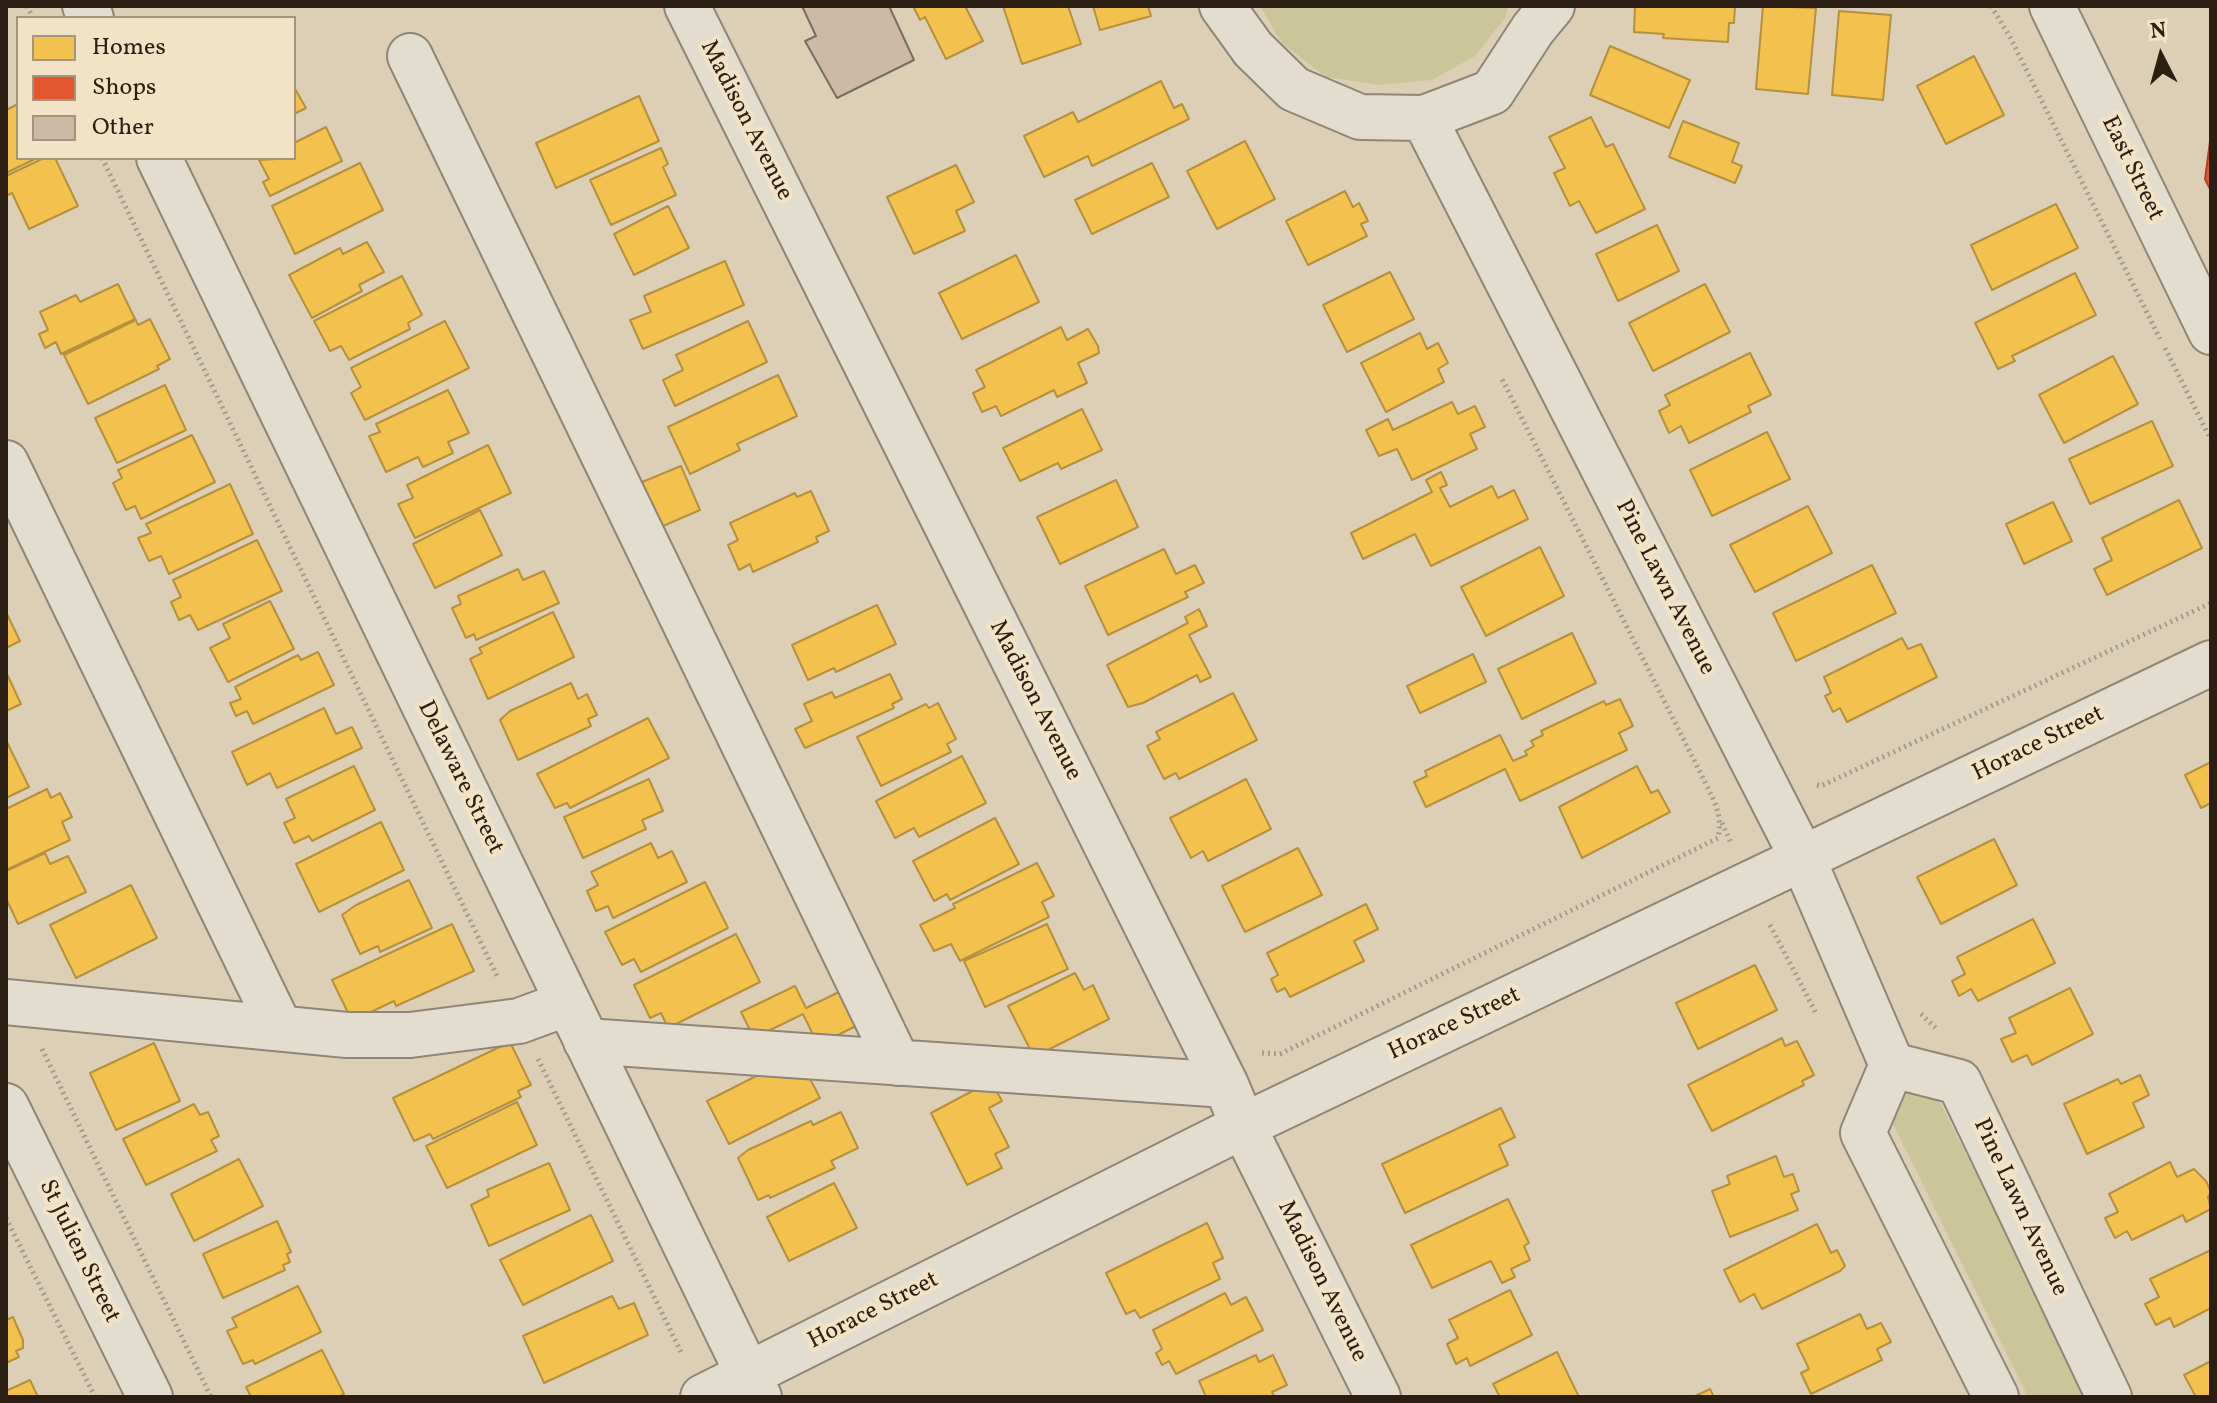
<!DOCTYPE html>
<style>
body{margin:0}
#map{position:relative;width:2217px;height:1403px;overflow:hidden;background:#ddcfb6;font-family:Vollkorn,serif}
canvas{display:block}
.frame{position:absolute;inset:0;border:8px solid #2b1e13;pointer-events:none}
.legend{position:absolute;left:16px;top:16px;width:280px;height:144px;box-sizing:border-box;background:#f3e3c6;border:2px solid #a3947e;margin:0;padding:10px 14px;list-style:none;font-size:24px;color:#2b1e13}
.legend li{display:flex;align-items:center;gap:16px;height:40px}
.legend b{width:40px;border:2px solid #a3947e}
.north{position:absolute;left:2121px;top:16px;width:80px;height:80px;-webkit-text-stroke:6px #f3e3c6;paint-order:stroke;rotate:354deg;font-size:22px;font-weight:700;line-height:32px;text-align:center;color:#2b1e13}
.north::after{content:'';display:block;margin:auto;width:28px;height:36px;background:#2b1e13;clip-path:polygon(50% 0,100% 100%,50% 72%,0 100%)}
</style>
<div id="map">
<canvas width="2217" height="1403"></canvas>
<div class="frame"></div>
<ul class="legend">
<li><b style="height:22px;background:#f2c14e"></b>Homes</li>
<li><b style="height:22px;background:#e4572e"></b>Shops</li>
<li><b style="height:22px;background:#ceb9a7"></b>Other</li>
</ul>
<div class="north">N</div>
</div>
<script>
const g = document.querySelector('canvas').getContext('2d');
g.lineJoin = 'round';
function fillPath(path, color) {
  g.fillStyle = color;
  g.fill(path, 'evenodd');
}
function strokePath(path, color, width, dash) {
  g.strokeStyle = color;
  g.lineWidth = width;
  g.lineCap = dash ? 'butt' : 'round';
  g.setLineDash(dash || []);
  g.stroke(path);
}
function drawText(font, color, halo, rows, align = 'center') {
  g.font = font + ' Vollkorn,serif';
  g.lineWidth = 8;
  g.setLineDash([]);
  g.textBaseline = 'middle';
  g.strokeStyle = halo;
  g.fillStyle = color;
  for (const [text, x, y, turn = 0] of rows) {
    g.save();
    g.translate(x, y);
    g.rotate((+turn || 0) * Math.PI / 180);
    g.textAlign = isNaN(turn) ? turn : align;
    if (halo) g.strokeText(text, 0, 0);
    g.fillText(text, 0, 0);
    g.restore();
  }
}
const green = new Path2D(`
 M 1260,6 L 1508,6 L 1505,18 L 1475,56 L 1432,80 L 1380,85 L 1326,77 L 1282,43 Z
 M 1915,1090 L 1937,1096 L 2087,1397 L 2028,1397 L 1889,1116 L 1902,1094 Z`);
const homes = new Path2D(`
 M 913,6 L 965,6 L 983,41 L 946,59 L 925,17 L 920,20 Z
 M 1003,6 L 1068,6 L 1081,44 L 1022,64 Z
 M 1093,6 L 1148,6 L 1151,16 L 1100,30 Z
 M 1635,6 L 1735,6 L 1734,23 L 1729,23 L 1728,42 L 1663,38 L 1664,34 L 1634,32 Z
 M 1763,6 L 1816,8 L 1808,94 L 1756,89 Z
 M 1839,11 L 1891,15 L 1883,100 L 1832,95 Z
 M 1610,46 L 1690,80 L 1669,128 L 1590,95 Z
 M 1974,56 L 2004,115 L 1946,144 L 1917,86 Z
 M 1161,81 L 1174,108 L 1182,104 L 1189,119 L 1092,166 L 1088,156 L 1044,177 L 1024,136 L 1073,112 L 1078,122 Z
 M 294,87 L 306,108 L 294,114 Z
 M 639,96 L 659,141 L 556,188 L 536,143 Z
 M 18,104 L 18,158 L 37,158 L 6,173 L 6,110 Z
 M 1591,117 L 1606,147 L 1613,144 L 1645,209 L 1596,233 L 1579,201 L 1570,206 L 1554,173 L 1565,168 L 1549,137 Z
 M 1683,121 L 1739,143 L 1732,162 L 1742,166 L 1735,183 L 1669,157 Z
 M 326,127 L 342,161 L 270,196 L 263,182 L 269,179 L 259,160 L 294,158 L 294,143 Z
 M 1245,141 L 1275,199 L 1217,229 L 1187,171 Z
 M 661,148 L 668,164 L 663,167 L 676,195 L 611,225 L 590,180 Z
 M 44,158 L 55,158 L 78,206 L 29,229 L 12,193 L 6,196 L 6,176 Z
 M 360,163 L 383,210 L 295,254 L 272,206 Z
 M 1152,163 L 1169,197 L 1092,234 L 1075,200 Z
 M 956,165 L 974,202 L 956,211 L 965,231 L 914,254 L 887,197 Z
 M 1345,191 L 1353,207 L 1359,203 L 1368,221 L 1361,224 L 1367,236 L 1308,265 L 1286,221 Z
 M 2056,204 L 2078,248 L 1992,290 L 1971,245 Z
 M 668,206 L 689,248 L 634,275 L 614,234 Z
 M 1657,225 L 1679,271 L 1618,301 L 1596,254 Z
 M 367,242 L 384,272 L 359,285 L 362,291 L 312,318 L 289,275 L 340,248 L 343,254 Z
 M 1016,255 L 1039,302 L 962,339 L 939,293 Z
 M 725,261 L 744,305 L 643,349 L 630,320 L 651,312 L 644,296 Z
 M 1390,272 L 1414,319 L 1347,352 L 1323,305 Z
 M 2075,273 L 2096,315 L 2012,356 L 2015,361 L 1998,369 L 1975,323 Z
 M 402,276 L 422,315 L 408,323 L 410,329 L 349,360 L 341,346 L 330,351 L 314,321 Z
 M 118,284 L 135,319 L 61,354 L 56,342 L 45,348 L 39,334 L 48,330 L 40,312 L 76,295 L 80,302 Z
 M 1705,284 L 1730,332 L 1653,371 L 1629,323 Z
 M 150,319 L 170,359 L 157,366 L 159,369 L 88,404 L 64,355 L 136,320 L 138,325 Z
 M 445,321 L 469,368 L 365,420 L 351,393 L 361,387 L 351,368 Z
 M 748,321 L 767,362 L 675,406 L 663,380 L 683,370 L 676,355 Z
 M 1061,327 L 1067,340 L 1088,329 L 1098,346 L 1099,353 L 1078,363 L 1087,383 L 1057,397 L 1054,390 L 1001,416 L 996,406 L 982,412 L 973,393 L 985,387 L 976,370 Z
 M 1420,333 L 1427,349 L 1438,343 L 1448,363 L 1438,369 L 1444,382 L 1386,412 L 1361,363 Z
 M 1750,353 L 1771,395 L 1748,406 L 1751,412 L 1689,443 L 1681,426 L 1669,433 L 1659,411 L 1670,405 L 1665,395 Z
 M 2113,356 L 2138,404 L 2064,443 L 2039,395 Z
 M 778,375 L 797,416 L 737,444 L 740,450 L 690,474 L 668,427 Z
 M 165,385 L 186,430 L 117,463 L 95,418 Z
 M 448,390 L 469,433 L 448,442 L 453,453 L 423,467 L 418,457 L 386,472 L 369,436 L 380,432 L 376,424 Z
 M 1452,402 L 1458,414 L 1475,406 L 1485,427 L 1470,434 L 1477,449 L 1412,480 L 1397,449 L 1379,456 L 1366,430 L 1388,419 L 1393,430 Z
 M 1082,409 L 1102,450 L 1061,469 L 1058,463 L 1020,481 L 1003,448 Z
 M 2152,421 L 2173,466 L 2090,504 L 2069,459 Z
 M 1767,432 L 1790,479 L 1712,516 L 1690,470 Z
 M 192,435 L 215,482 L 141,519 L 135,506 L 126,510 L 113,483 L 122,478 L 118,470 Z
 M 488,445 L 511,493 L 415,538 L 398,504 L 413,498 L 407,485 Z
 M 681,466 L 700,510 L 654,530 L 635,485 Z
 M 1441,472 L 1447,485 L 1440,488 L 1450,507 L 1492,486 L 1498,498 L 1514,490 L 1528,519 L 1431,566 L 1415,534 L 1363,559 L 1351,533 L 1432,492 L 1426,480 Z
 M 1116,480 L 1138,527 L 1060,564 L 1037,517 Z
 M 230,484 L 253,534 L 169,574 L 161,556 L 149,561 L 138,538 L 151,533 L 146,524 Z
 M 811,491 L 829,531 L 816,537 L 818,542 L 753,572 L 750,564 L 739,570 L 728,545 L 738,540 L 730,523 L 795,493 L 797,497 Z
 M 2179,500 L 2202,548 L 2107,595 L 2094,569 L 2112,560 L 2102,538 Z
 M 2053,502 L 2072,541 L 2024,564 L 2006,524 Z
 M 1808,506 L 1832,553 L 1755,592 L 1730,545 Z
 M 480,510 L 502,555 L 435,588 L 413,544 Z
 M 257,540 L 282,591 L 198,630 L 190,615 L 179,620 L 171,602 L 181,597 L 173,580 Z
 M 1540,547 L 1564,596 L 1486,636 L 1461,587 Z
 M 1164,549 L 1176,574 L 1195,565 L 1204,583 L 1185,592 L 1188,597 L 1108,635 L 1085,586 Z
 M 1872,565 L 1896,613 L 1796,661 L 1773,613 Z
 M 518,569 L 523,580 L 544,571 L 559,603 L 476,640 L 474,634 L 466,638 L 452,608 L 461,604 L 458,596 Z
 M 270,601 L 294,649 L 228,682 L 210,648 L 230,638 L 223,624 Z
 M 877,605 L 896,644 L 836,672 L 834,668 L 808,680 L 792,645 Z
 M 1199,609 L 1207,626 L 1189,635 L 1211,677 L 1200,682 L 1197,675 L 1143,703 L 1128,707 L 1107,665 L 1188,623 L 1185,617 Z
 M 6,612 L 20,641 L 6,648 Z
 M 553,612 L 574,657 L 488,699 L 470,659 L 482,653 L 479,648 Z
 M 1572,633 L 1596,683 L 1522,719 L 1498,669 Z
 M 1902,638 L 1908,649 L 1921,644 L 1937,677 L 1847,722 L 1840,708 L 1833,712 L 1825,696 L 1831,693 L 1824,677 Z
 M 318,652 L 334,685 L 253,724 L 247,711 L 236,716 L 230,703 L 241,699 L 235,687 L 298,655 L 301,660 Z
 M 1473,654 L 1486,682 L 1420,713 L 1407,686 Z
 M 6,672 L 21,704 L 6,711 Z
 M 890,674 L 902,699 L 892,704 L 894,708 L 805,748 L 795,729 L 812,721 L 804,704 L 832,692 L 835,698 Z
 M 571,683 L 578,699 L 587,694 L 597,715 L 588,719 L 591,726 L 518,760 L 500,720 L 510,711 Z
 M 1233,693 L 1257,740 L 1179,779 L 1176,773 L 1164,779 L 1147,746 L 1160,739 L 1156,732 Z
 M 1620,699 L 1633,726 L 1619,733 L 1627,750 L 1520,801 L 1505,769 L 1426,807 L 1414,782 L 1427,776 L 1425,771 L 1500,735 L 1513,761 L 1527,755 L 1525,751 L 1534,746 L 1531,741 L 1543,735 L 1541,731 L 1604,701 L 1606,705 Z
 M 938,703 L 956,739 L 947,744 L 951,752 L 881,786 L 857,737 L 926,704 L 929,708 Z
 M 324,708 L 336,734 L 352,727 L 362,748 L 277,788 L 270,773 L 247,785 L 232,752 Z
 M 648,718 L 669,758 L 570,808 L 567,803 L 555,808 L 537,774 Z
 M 6,740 L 29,787 L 6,798 Z
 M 962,756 L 986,803 L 919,837 L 914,828 L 895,838 L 876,801 Z
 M 2211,762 L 2211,803 L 2201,808 L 2185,775 Z
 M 354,766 L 375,810 L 312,841 L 309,836 L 294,843 L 284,823 L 295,818 L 286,799 Z
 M 1637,766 L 1651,793 L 1658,790 L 1670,812 L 1582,858 L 1559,807 Z
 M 649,779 L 663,811 L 642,820 L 646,829 L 583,858 L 564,817 Z
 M 1246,779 L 1271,829 L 1208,861 L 1203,851 L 1191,858 L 1170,818 Z
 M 47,789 L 51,798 L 60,793 L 72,817 L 62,822 L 70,840 L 6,870 L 6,809 Z
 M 995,818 L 1019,864 L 950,900 L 947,894 L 934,901 L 913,861 Z
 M 381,822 L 404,870 L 319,912 L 296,864 Z
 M 1994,839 L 2017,885 L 1941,924 L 1917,877 Z
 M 651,843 L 658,858 L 672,851 L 687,882 L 613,918 L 608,906 L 596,911 L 587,891 L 598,885 L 591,872 Z
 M 1298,848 L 1322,895 L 1245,932 L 1222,886 Z
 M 45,853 L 50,864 L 68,856 L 86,892 L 18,924 L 6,898 L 6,871 Z
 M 1037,863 L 1054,896 L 1042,902 L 1049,917 L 960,961 L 951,944 L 934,951 L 920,925 L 955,908 L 953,904 Z
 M 409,880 L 432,928 L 380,952 L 378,946 L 360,954 L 342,915 L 356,905 Z
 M 705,882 L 728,928 L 641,972 L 634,959 L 622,965 L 605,932 Z
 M 131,885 L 157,938 L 76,978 L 50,925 Z
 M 1366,904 L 1378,929 L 1354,941 L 1364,961 L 1290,997 L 1285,988 L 1277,992 L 1271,979 L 1278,975 L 1267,953 Z
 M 2033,919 L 2055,963 L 1978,1001 L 1971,989 L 1959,996 L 1952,981 L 1965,974 L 1957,957 Z
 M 452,924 L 474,971 L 396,1006 L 394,1001 L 352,1021 L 332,980 Z
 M 1047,924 L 1068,969 L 985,1007 L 964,961 Z
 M 736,934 L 760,982 L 668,1028 L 661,1013 L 650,1018 L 634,985 Z
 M 1755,965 L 1777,1010 L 1698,1049 L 1676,1003 Z
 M 1075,973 L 1084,990 L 1093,985 L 1109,1019 L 1034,1057 L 1008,1006 Z
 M 795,986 L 806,1008 L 843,990 L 860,1024 L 818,1045 L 803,1014 L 754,1038 L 741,1012 Z
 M 2070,988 L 2093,1034 L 2032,1065 L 2027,1055 L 2012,1062 L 2001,1039 L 2016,1033 L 2009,1018 Z
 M 1782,1038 L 1785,1046 L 1797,1041 L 1814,1075 L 1802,1081 L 1804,1085 L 1712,1131 L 1688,1085 Z
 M 510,1042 L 531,1085 L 518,1091 L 521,1097 L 433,1139 L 430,1134 L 414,1141 L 393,1098 Z
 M 154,1043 L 180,1101 L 116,1130 L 90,1073 Z
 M 780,1064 L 803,1065 L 820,1098 L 729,1144 L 707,1101 Z
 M 2140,1075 L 2149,1095 L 2133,1103 L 2144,1127 L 2087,1154 L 2064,1104 L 2118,1079 L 2121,1084 Z
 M 991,1081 L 1002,1101 L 989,1108 L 1009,1147 L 995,1154 L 1002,1168 L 967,1185 L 931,1113 Z
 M 517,1102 L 537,1145 L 447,1188 L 426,1146 Z
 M 194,1104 L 200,1115 L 208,1112 L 219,1136 L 211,1140 L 217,1151 L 146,1185 L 123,1139 Z
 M 1501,1108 L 1515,1137 L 1499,1145 L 1508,1165 L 1405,1213 L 1382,1164 Z
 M 841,1112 L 858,1148 L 831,1161 L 835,1168 L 770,1198 L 769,1195 L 758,1200 L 738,1158 L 748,1150 L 811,1121 L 813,1125 Z
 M 1776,1156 L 1784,1177 L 1793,1174 L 1799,1191 L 1791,1194 L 1798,1210 L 1730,1237 L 1712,1191 L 1730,1184 L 1727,1176 Z
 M 239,1159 L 263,1206 L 194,1241 L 171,1194 Z
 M 2170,1162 L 2177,1177 L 2194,1169 L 2206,1181 L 2211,1192 L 2208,1197 L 2211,1209 L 2186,1222 L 2183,1215 L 2132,1240 L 2127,1231 L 2115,1238 L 2105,1218 L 2118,1212 L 2109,1194 Z
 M 549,1163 L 570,1210 L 489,1246 L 471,1205 L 489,1196 L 487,1190 Z
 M 834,1183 L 857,1228 L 789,1261 L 767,1217 Z
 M 1508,1199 L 1529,1243 L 1524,1246 L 1530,1260 L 1511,1269 L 1515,1277 L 1502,1283 L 1491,1261 L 1432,1288 L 1411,1245 Z
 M 591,1215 L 613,1261 L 523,1305 L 500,1260 Z
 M 277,1221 L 291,1252 L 287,1254 L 290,1262 L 283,1265 L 285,1270 L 223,1298 L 203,1254 Z
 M 1207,1223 L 1223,1258 L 1213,1263 L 1220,1279 L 1140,1318 L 1135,1310 L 1126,1314 L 1106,1273 Z
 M 1817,1224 L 1831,1253 L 1837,1250 L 1845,1266 L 1840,1271 L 1762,1309 L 1754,1294 L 1740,1302 L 1724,1270 Z
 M 2211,1250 L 2211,1308 L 2174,1327 L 2170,1318 L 2156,1325 L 2145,1304 L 2159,1297 L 2150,1279 Z
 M 298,1286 L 321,1332 L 255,1364 L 253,1360 L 243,1364 L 227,1331 L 237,1327 L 232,1318 Z
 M 1510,1290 L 1532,1335 L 1470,1366 L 1467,1358 L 1456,1364 L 1447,1344 L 1458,1338 L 1449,1320 Z
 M 1225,1293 L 1231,1305 L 1246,1297 L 1263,1330 L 1176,1374 L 1169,1361 L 1162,1365 L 1156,1353 L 1162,1349 L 1153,1330 Z
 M 612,1296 L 619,1309 L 634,1303 L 648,1335 L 544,1383 L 523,1336 Z
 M 1860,1314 L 1867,1329 L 1881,1323 L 1891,1342 L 1877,1349 L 1882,1360 L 1811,1394 L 1801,1373 L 1809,1369 L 1797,1344 Z
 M 13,1317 L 23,1340 L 23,1348 L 16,1351 L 19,1357 L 6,1363 L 6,1320 Z
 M 322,1350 L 344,1394 L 338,1397 L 251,1397 L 246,1387 Z
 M 1557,1352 L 1579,1397 L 1500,1397 L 1493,1384 Z
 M 1256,1355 L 1259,1362 L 1273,1355 L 1287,1385 L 1272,1392 L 1275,1397 L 1206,1397 L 1199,1381 Z
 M 2211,1361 L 2211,1397 L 2196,1397 L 2184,1375 Z
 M 30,1380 L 38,1397 L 6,1397 L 6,1391 Z
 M 1710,1389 L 1714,1397 L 1693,1397 Z`);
const shops = new Path2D(`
 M 2211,134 L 2211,191 L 2205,179 Z`);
const building = new Path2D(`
 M 802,6 L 889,6 L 914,60 L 837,98 L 805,41 L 816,36 Z`);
const path = new Path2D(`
 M 27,6 L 33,18
 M 1991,6 L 2010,37 L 2160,339
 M 102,158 L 498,978
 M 2165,348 L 2211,440
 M 1817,785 L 1821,786 L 2211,603
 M 1722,823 L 1731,843
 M 1770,925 L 1817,1015
 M 1921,1014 L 1937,1029
 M 42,1049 L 211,1397
 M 1262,1053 L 1280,1054 L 1718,838 C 1723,817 1715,803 1706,784 L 1501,377
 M 538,1059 L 681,1352
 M 6,1218 L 95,1397`);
const minor = new Path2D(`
 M 85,6 L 91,18
 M 687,6 L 1226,1085 L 1243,1126 L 1378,1397
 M 1222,6 L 1253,49 L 1294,89 L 1360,117 L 1424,118 L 1492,92 L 1533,29 L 1552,6
 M 2052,6 L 2211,332
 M 410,56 L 898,1063
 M 1424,118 L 1803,859 L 1892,1065 L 1863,1133 L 1996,1397
 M 159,158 L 759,1397
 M 6,463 L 280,1028
 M 6,1002 L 347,1035 L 410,1035 L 519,1021 L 568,1003
 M 586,1041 L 1226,1085
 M 1892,1065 L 1959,1082 L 2109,1397
 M 6,1106 L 150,1397
 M 703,1397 L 1243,1126 L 2211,663`);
const streetNames = [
 ["Madison Avenue",745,121,63],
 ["East Street",2131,169,64],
 ["Pine Lawn Avenue",1664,588,63],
 ["Madison Avenue",1034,701,63],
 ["Horace Street",2039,745,-26],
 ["Delaware Street",459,778,64],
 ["Horace Street",1455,1025,-25],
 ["Pine Lawn Avenue",2019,1208,65],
 ["St Julien Street",78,1252,64],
 ["Madison Avenue",1321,1282,64],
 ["Horace Street",874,1312,-27]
];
fillPath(green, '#cbc59a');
fillPath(homes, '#f2c14e');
strokePath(homes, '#b6903c', 2);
fillPath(shops, '#e4572e');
strokePath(shops, '#ac4626', 2);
fillPath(building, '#ceb9a7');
strokePath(building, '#776e61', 2);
strokePath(minor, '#8f8677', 48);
strokePath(path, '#a29b91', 5, [2, 4]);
strokePath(minor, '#e3ddd0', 44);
drawText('24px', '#2b1e13', '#f3e3c6', streetNames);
</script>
